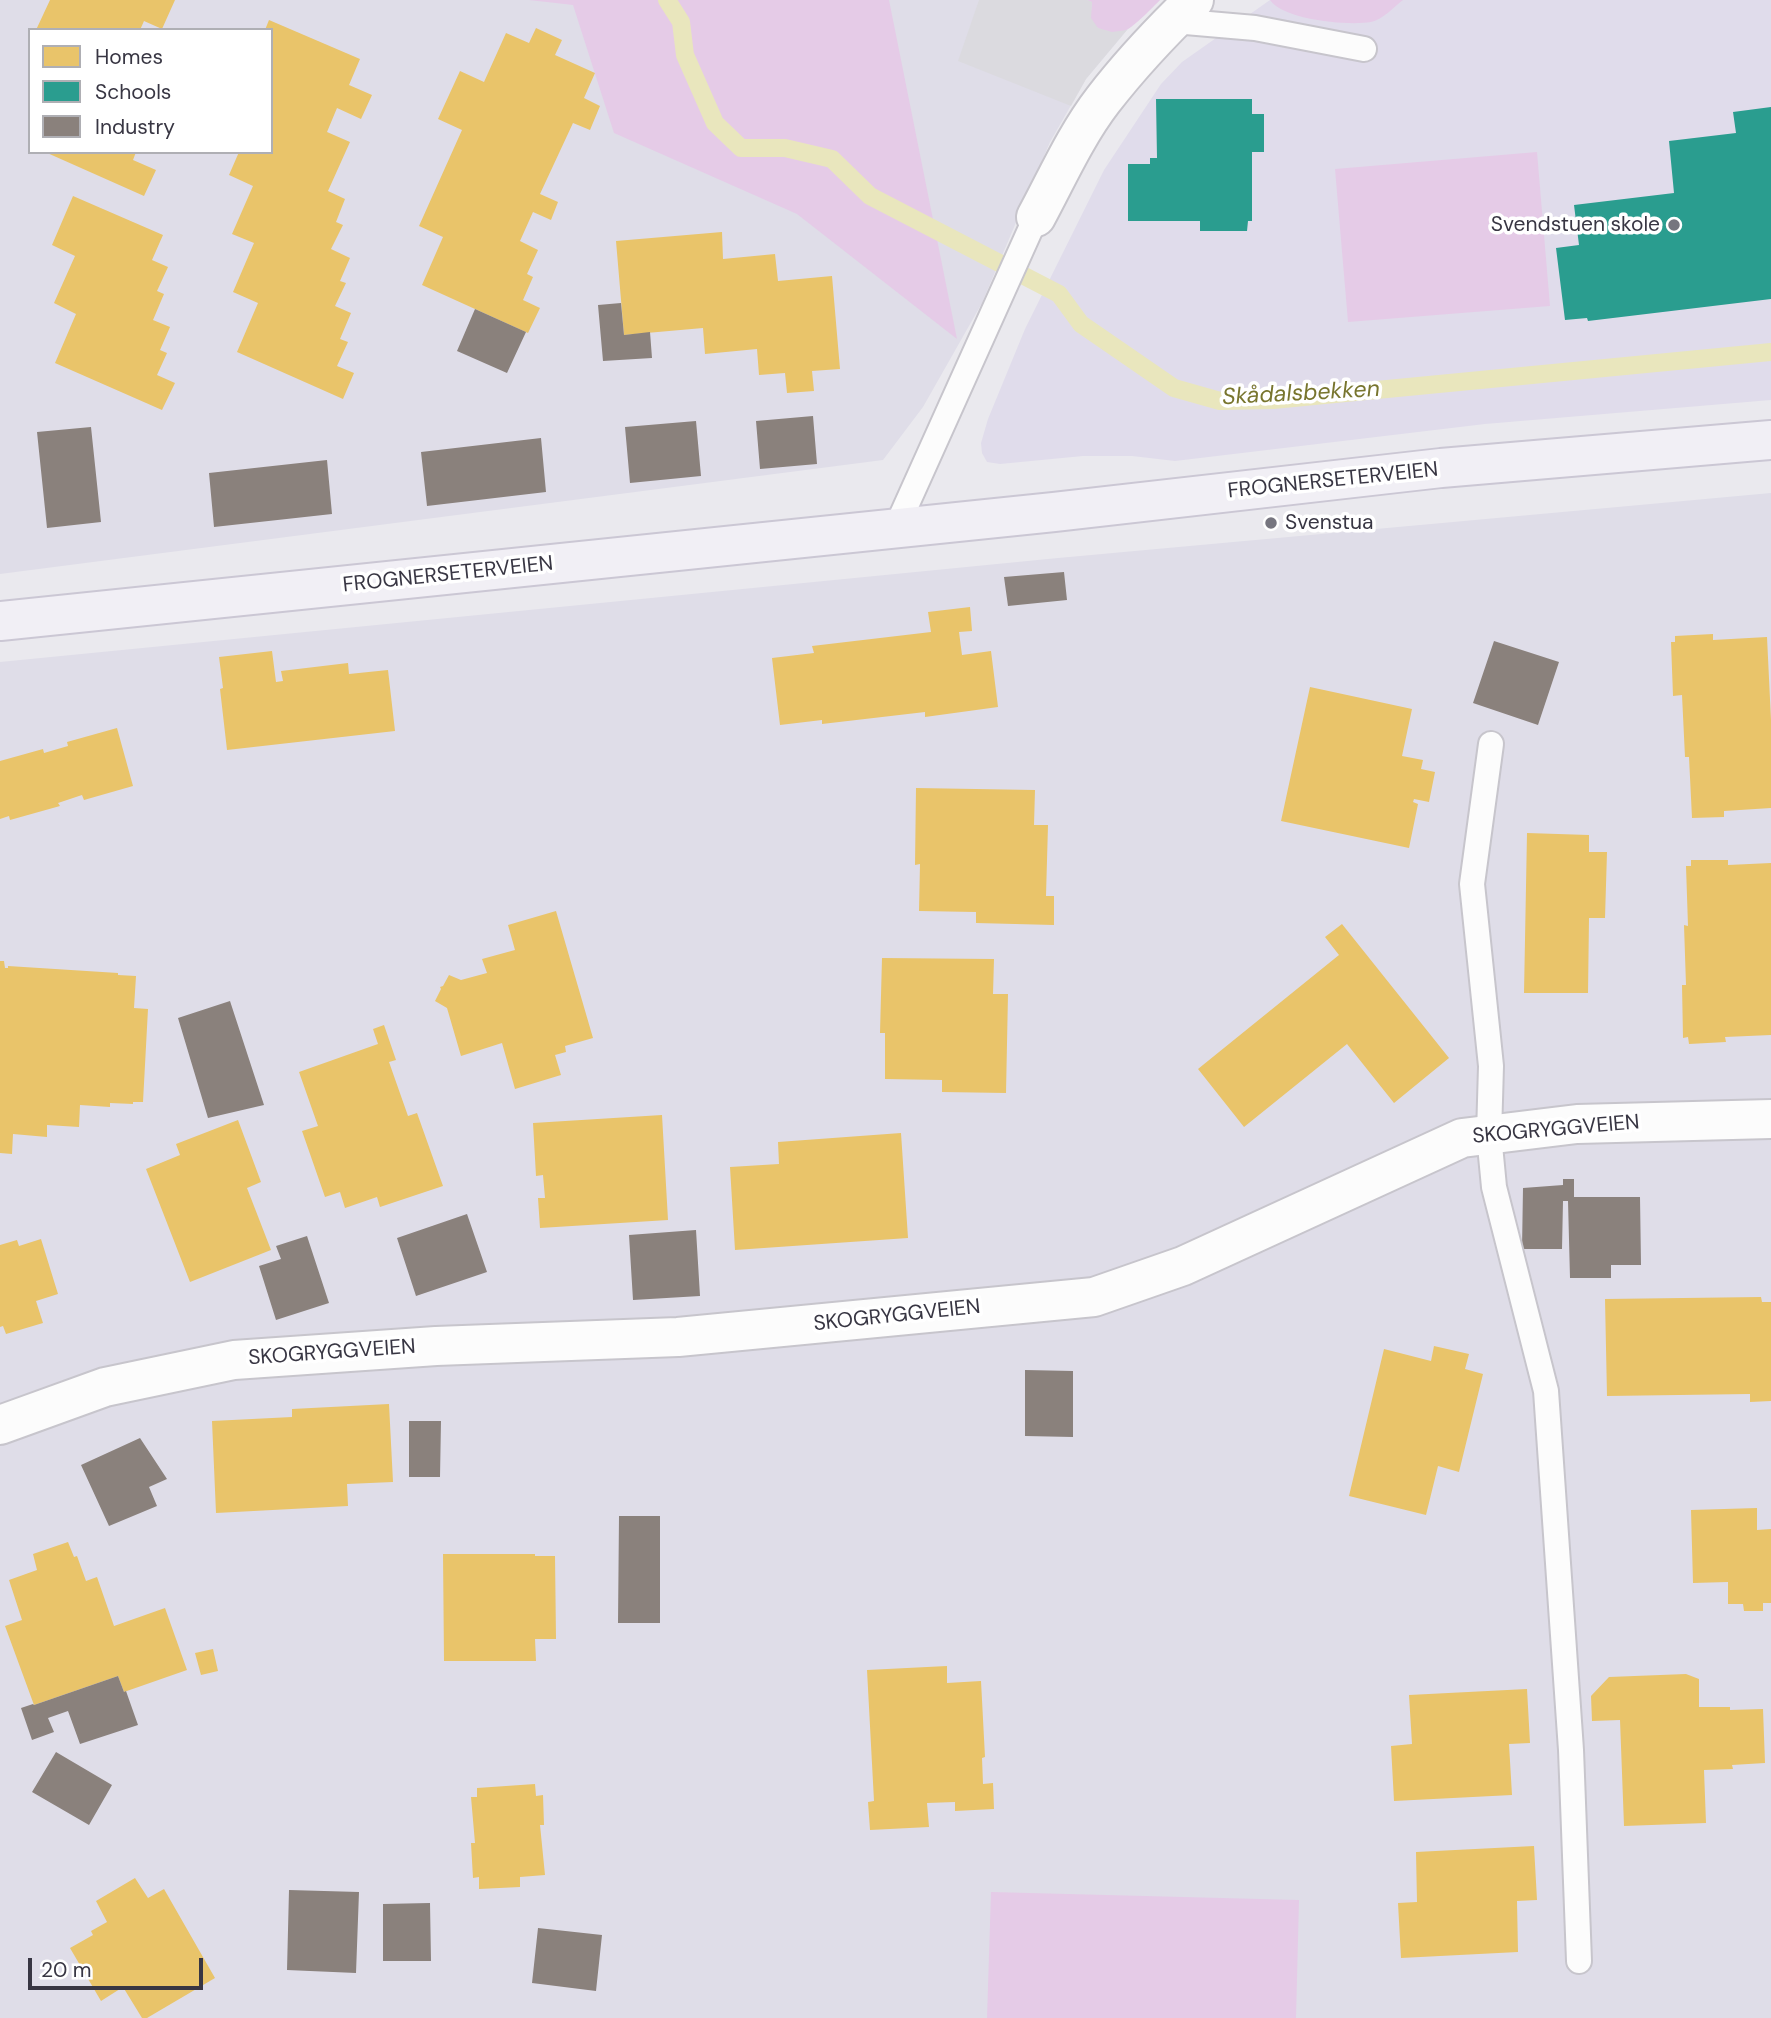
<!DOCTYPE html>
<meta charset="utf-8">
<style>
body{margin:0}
#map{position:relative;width:1771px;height:2018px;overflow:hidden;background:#eae9ee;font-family:"DM Sans",sans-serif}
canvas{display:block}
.legend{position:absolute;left:28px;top:28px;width:245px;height:126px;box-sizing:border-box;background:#fff;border:2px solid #afafb4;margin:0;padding:9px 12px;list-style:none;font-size:21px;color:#383643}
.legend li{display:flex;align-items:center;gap:14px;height:35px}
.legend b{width:35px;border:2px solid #afafb4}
.scale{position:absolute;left:28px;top:1958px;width:175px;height:32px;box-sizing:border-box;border:4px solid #383643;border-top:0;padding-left:9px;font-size:21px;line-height:24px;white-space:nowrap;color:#383643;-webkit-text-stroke:5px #fff;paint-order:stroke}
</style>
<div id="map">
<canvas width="1771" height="2018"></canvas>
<ul class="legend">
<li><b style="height:19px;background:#e9c46a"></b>Homes</li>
<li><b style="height:19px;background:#2a9d8f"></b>Schools</li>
<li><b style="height:19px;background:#8a817c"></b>Industry</li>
</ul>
<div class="scale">20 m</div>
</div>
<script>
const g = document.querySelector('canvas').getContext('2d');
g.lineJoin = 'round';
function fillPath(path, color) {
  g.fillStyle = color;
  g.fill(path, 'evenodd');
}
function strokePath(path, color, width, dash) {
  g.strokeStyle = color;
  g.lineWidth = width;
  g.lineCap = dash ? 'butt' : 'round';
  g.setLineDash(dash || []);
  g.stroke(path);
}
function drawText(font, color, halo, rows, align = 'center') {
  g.font = font + ' "DM Sans",sans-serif';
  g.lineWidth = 7;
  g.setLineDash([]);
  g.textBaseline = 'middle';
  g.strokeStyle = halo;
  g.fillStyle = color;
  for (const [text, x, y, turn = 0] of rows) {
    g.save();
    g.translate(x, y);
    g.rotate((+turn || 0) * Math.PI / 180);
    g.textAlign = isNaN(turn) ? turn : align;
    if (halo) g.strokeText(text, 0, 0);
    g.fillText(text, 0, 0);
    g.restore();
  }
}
const residential = new Path2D(`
 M 0,0 L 1160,0 L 1127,30 L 1086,79 L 1050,142 L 982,303 L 923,407 L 883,460 L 0,574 ZM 30,30 L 271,30 L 271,152 L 30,152 Z
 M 1771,493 L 1771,2018 L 0,2018 L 0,662 L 1058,558 Z`);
const education = new Path2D(`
 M 1270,0 L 1771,0 L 1771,400 L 1485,424 L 1175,461 L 1132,456 L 1083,456 L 1000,464 L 987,462 L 982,453 L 981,443 L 988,419 L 1025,329 L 1104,170 L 1161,84 L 1182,62 Z`);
const green = new Path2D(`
 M 529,0 L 889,0 L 957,339 L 797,214 L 614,133 L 573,5 Z
 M 1087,0 L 1160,0 C 1153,7 1134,27 1126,30 C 1115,35 1095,32 1091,19 C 1090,14 1092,7 1092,2 Z
 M 1270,0 L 1403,0 C 1394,7 1382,20 1371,22 C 1348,26 1284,20 1270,0 Z
 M 1537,152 L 1550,306 L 1348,322 L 1335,169 Z
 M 991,1892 L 1299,1900 L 1296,2018 L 987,2018 Z`);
const parking = new Path2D(`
 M 979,0 L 1087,0 L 1092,2 L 1091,18 L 1098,28 L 1112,32 L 1127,30 L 1086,79 L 1071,106 L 958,61 Z`);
const homes = new Path2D(`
 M 50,0 L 175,0 L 162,29 L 144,21 L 140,30 L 36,30 Z
 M 269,20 L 360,59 L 349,85 L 372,95 L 361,119 L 337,108 L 327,132 L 350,142 L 328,191 L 345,199 L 336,222 L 343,225 L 331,249 L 350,258 L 340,281 L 346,283 L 335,306 L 351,313 L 340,339 L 348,342 L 337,366 L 354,373 L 343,399 L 237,352 L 258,303 L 233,292 L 254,243 L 232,234 L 253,186 L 229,175 L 239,152 L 271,152 L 271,30 L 265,30 Z
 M 536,28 L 562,40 L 555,55 L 595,73 L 584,98 L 600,106 L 590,130 L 573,123 L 540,194 L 558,202 L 551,220 L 533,212 L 520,241 L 538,250 L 527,274 L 533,277 L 523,300 L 540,308 L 528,333 L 422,285 L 443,237 L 419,226 L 462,130 L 438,119 L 460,71 L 484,82 L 506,33 L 529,43 Z
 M 45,152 L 136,152 L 133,160 L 156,170 L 144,196 Z
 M 73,196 L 163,235 L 152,260 L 168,267 L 157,291 L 164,294 L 153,320 L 170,327 L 160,350 L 167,353 L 157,375 L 175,383 L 162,410 L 55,363 L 76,314 L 54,303 L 75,256 L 52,245 Z
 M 722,232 L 723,259 L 775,254 L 778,281 L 832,276 L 840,369 L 812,371 L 814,391 L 787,393 L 785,373 L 759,375 L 757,349 L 705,354 L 703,328 L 624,335 L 616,241 Z
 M 970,607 L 972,631 L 959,632 L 962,655 L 991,651 L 998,707 L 925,717 L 925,712 L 822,724 L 822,720 L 780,725 L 772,658 L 814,653 L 812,646 L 931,632 L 928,612 Z
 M 1713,634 L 1713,640 L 1767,637 L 1771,720 L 1771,808 L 1724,811 L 1724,817 L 1692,818 L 1689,757 L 1685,757 L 1682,695 L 1673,696 L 1671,642 L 1675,642 L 1675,636 Z
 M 272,651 L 276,682 L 283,681 L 281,671 L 348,663 L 349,674 L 388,670 L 395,731 L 227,750 L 220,689 L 223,688 L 219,657 Z
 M 1310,687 L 1412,709 L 1402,756 L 1423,760 L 1421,769 L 1435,772 L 1429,802 L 1414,799 L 1413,802 L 1418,804 L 1409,848 L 1281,821 Z
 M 117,728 L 133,786 L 84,800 L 82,795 L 58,803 L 60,806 L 10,820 L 9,816 L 0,819 L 0,761 L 43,749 L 44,753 L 68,746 L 67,742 Z
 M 916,788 L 1035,790 L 1034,825 L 1048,825 L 1046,896 L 1054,896 L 1054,925 L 976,923 L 976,912 L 919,911 L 920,864 L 915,865 Z
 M 1527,833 L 1589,835 L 1589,852 L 1607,852 L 1605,918 L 1589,918 L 1588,993 L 1524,993 Z
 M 1691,860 L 1728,860 L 1728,865 L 1771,863 L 1771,1035 L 1725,1037 L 1726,1042 L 1689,1044 L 1688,1037 L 1683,1038 L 1682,985 L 1686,985 L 1684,925 L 1688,926 L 1686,866 L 1691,866 Z
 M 556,911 L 593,1038 L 565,1046 L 566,1052 L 555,1055 L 561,1075 L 515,1089 L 502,1043 L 461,1056 L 447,1008 L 435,1001 L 441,989 L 440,987 L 443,986 L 449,975 L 461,980 L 487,973 L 482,959 L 515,950 L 508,925 Z
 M 1342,924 L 1449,1058 L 1394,1103 L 1347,1044 L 1244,1127 L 1198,1069 L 1339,955 L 1325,937 Z
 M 882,958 L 994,959 L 993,994 L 1008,994 L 1006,1093 L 942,1092 L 942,1080 L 885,1079 L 885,1033 L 880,1033 Z
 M 0,961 L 4,961 L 5,968 L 8,968 L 8,966 L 118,973 L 118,975 L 136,976 L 134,1008 L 148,1009 L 143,1102 L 133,1102 L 133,1104 L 110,1103 L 110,1107 L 80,1105 L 79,1127 L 47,1125 L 47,1137 L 13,1134 L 12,1154 L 0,1153 Z
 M 384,1025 L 396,1060 L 389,1062 L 408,1116 L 417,1113 L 443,1186 L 380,1207 L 377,1197 L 345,1208 L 340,1192 L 325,1197 L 302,1131 L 318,1126 L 299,1072 L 378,1044 L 373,1029 Z
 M 662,1115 L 668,1220 L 540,1228 L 538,1198 L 545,1198 L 543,1175 L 536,1176 L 533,1123 Z
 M 238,1120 L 261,1182 L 247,1188 L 271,1250 L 190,1282 L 146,1169 L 180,1155 L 176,1144 Z
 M 901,1133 L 908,1238 L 735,1250 L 730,1167 L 779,1164 L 778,1142 Z
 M 41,1239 L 58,1294 L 36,1301 L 43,1323 L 6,1334 L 3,1326 L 0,1327 L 0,1245 L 17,1240 L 19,1246 Z
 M 1761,1297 L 1762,1302 L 1771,1302 L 1771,1401 L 1750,1402 L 1750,1394 L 1607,1396 L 1605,1299 Z
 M 1434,1346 L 1469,1354 L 1465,1369 L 1483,1374 L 1459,1472 L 1438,1466 L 1426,1515 L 1349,1496 L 1384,1349 L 1431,1361 Z
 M 389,1404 L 393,1482 L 347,1484 L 348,1506 L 216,1513 L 212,1421 L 292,1417 L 292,1409 Z
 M 1757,1508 L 1757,1530 L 1771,1529 L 1771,1603 L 1763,1603 L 1763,1611 L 1744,1611 L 1743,1604 L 1728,1604 L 1728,1582 L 1693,1583 L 1691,1510 Z
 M 68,1542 L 74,1557 L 77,1556 L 86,1581 L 97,1577 L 114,1626 L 165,1608 L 187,1670 L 124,1692 L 118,1676 L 34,1705 L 5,1626 L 22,1620 L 9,1580 L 37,1570 L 33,1554 Z
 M 443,1554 L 535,1554 L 535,1556 L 555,1556 L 556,1639 L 535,1639 L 536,1661 L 444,1661 Z
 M 213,1649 L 218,1671 L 201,1675 L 195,1653 Z
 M 947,1666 L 947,1683 L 981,1681 L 985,1757 L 982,1758 L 983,1784 L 993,1783 L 994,1809 L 955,1811 L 955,1802 L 927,1803 L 929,1827 L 870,1830 L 868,1802 L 874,1801 L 867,1670 Z
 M 1686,1674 L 1699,1679 L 1699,1707 L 1730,1707 L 1730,1710 L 1763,1709 L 1765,1763 L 1732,1765 L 1733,1769 L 1704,1770 L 1706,1823 L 1624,1826 L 1620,1720 L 1592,1721 L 1591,1696 L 1609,1677 Z
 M 1527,1689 L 1530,1743 L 1509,1744 L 1512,1795 L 1394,1801 L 1391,1746 L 1412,1744 L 1409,1695 Z
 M 535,1784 L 536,1796 L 543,1795 L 544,1825 L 540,1825 L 545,1875 L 520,1877 L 520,1887 L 479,1889 L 479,1877 L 473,1878 L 471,1843 L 475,1843 L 471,1797 L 477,1797 L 477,1788 Z
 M 1534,1846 L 1537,1900 L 1517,1901 L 1518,1952 L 1401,1958 L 1398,1903 L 1417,1902 L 1416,1852 Z
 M 135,1878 L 148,1898 L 164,1889 L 215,1978 L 147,2018 L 142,2018 L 123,1987 L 101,2001 L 70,1948 L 93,1935 L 91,1931 L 107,1922 L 96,1901 Z`);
const schools = new Path2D(`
 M 1156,99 L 1252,99 L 1252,114 L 1264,114 L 1264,152 L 1252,152 L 1252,221 L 1248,221 L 1247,231 L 1200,231 L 1200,221 L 1128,221 L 1128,164 L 1150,164 L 1150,158 L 1157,158 Z
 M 1771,107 L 1771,299 L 1588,321 L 1587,318 L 1565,320 L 1556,248 L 1579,245 L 1574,205 L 1674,193 L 1669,141 L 1736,133 L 1733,112 Z`);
const industry = new Path2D(`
 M 621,303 L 624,335 L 650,332 L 652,358 L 603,361 L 598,305 Z
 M 475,309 L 526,332 L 507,373 L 457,351 Z
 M 813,416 L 817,464 L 760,469 L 756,421 Z
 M 696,421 L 701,476 L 630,483 L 625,427 Z
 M 91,427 L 101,522 L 47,528 L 37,432 Z
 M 541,438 L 546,492 L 427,506 L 421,452 Z
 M 327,460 L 332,514 L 214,527 L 209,473 Z
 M 1064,572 L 1067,600 L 1008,606 L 1004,577 Z
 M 1494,641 L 1559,662 L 1538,725 L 1473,703 Z
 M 230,1001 L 264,1105 L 208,1118 L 178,1018 Z
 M 1563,1179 L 1574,1179 L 1574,1197 L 1640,1197 L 1641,1265 L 1611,1265 L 1611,1278 L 1570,1278 L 1568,1201 L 1563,1201 L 1562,1249 L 1522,1249 L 1523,1188 L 1563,1185 Z
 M 467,1214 L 487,1272 L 416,1296 L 397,1238 Z
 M 696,1230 L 700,1296 L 633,1300 L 629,1235 Z
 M 307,1236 L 329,1303 L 276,1320 L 259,1266 L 281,1259 L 276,1246 Z
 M 1025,1370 L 1073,1371 L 1073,1437 L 1025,1436 Z
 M 409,1421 L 441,1421 L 440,1477 L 409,1477 Z
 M 140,1438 L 167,1479 L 149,1487 L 157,1506 L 109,1526 L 81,1465 Z
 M 619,1516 L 660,1516 L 660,1623 L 618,1623 Z
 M 118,1676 L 124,1692 L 126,1691 L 138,1725 L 80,1744 L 68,1711 L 48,1718 L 54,1732 L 32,1740 L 21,1708 L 33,1704 L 34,1705 Z
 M 56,1752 L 112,1785 L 89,1825 L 32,1792 Z
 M 289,1890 L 359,1892 L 356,1973 L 287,1970 Z
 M 430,1903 L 431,1961 L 383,1961 L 383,1904 Z
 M 538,1928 L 602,1935 L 596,1991 L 532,1983 Z`);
const stream = new Path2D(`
 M 667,0 L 681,22 L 685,55 L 715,123 L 741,148 L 785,148 L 832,159 L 870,196 L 1059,294 L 1081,324 L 1174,388 L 1220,401 L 1273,400 L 1771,352`);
const service = new Path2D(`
 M 1174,21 L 1255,28 L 1364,49
 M 896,528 L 1036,217
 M 1491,744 L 1472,884 L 1491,1066 L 1489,1135 L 1494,1187 L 1546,1391 L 1571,1750 L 1579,1961`);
const minor = new Path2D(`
 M 1036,217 C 1057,178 1076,135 1103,100 C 1130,65 1162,31 1194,0
 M 0,1425 L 105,1387 L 234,1360 L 436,1346 L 678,1337 L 1094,1297 L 1183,1266 L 1462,1138 L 1577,1124 L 1771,1119`);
const secondary = new Path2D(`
 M 0,621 L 1054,512 L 1441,468 L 1771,440`);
const markers = [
 [1674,225,7,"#76757f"],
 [1271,523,7,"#76757f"]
];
const poiNames = [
 ["Svendstuen skole",1660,225],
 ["Svenstua",1285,523,"left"]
];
const streetNames = [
 ["FROGNERSETERVEIEN",1333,481,-6],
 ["FROGNERSETERVEIEN",448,575,-6],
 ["SKOGRYGGVEIEN",1556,1130,-5],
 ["SKOGRYGGVEIEN",897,1316,-6],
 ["SKOGRYGGVEIEN",332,1353,-4]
];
const waterNames = [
 ["Skådalsbekken",1301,394,-3]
];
fillPath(residential, '#dfdde8');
fillPath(education, '#e0dceb');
fillPath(green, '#e5cbe7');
fillPath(parking, '#dbdadf');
fillPath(homes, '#e9c46a');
fillPath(schools, '#2a9d8f');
fillPath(industry, '#8a817c');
strokePath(stream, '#e9e6bd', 18);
strokePath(service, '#c7c5cc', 28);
strokePath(minor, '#c7c5cc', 42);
strokePath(secondary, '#cbc7d4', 42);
strokePath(service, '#fcfcfc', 24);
strokePath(minor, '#fcfcfc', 38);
strokePath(secondary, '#f1eff5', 38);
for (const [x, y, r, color] of markers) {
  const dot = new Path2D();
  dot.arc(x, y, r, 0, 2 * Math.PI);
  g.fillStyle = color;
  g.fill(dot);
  strokePath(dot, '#fff', 2.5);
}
drawText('21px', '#383643', '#fff', poiNames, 'right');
drawText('21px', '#383643', '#fff', streetNames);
drawText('italic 23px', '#78752e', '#fff', waterNames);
</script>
